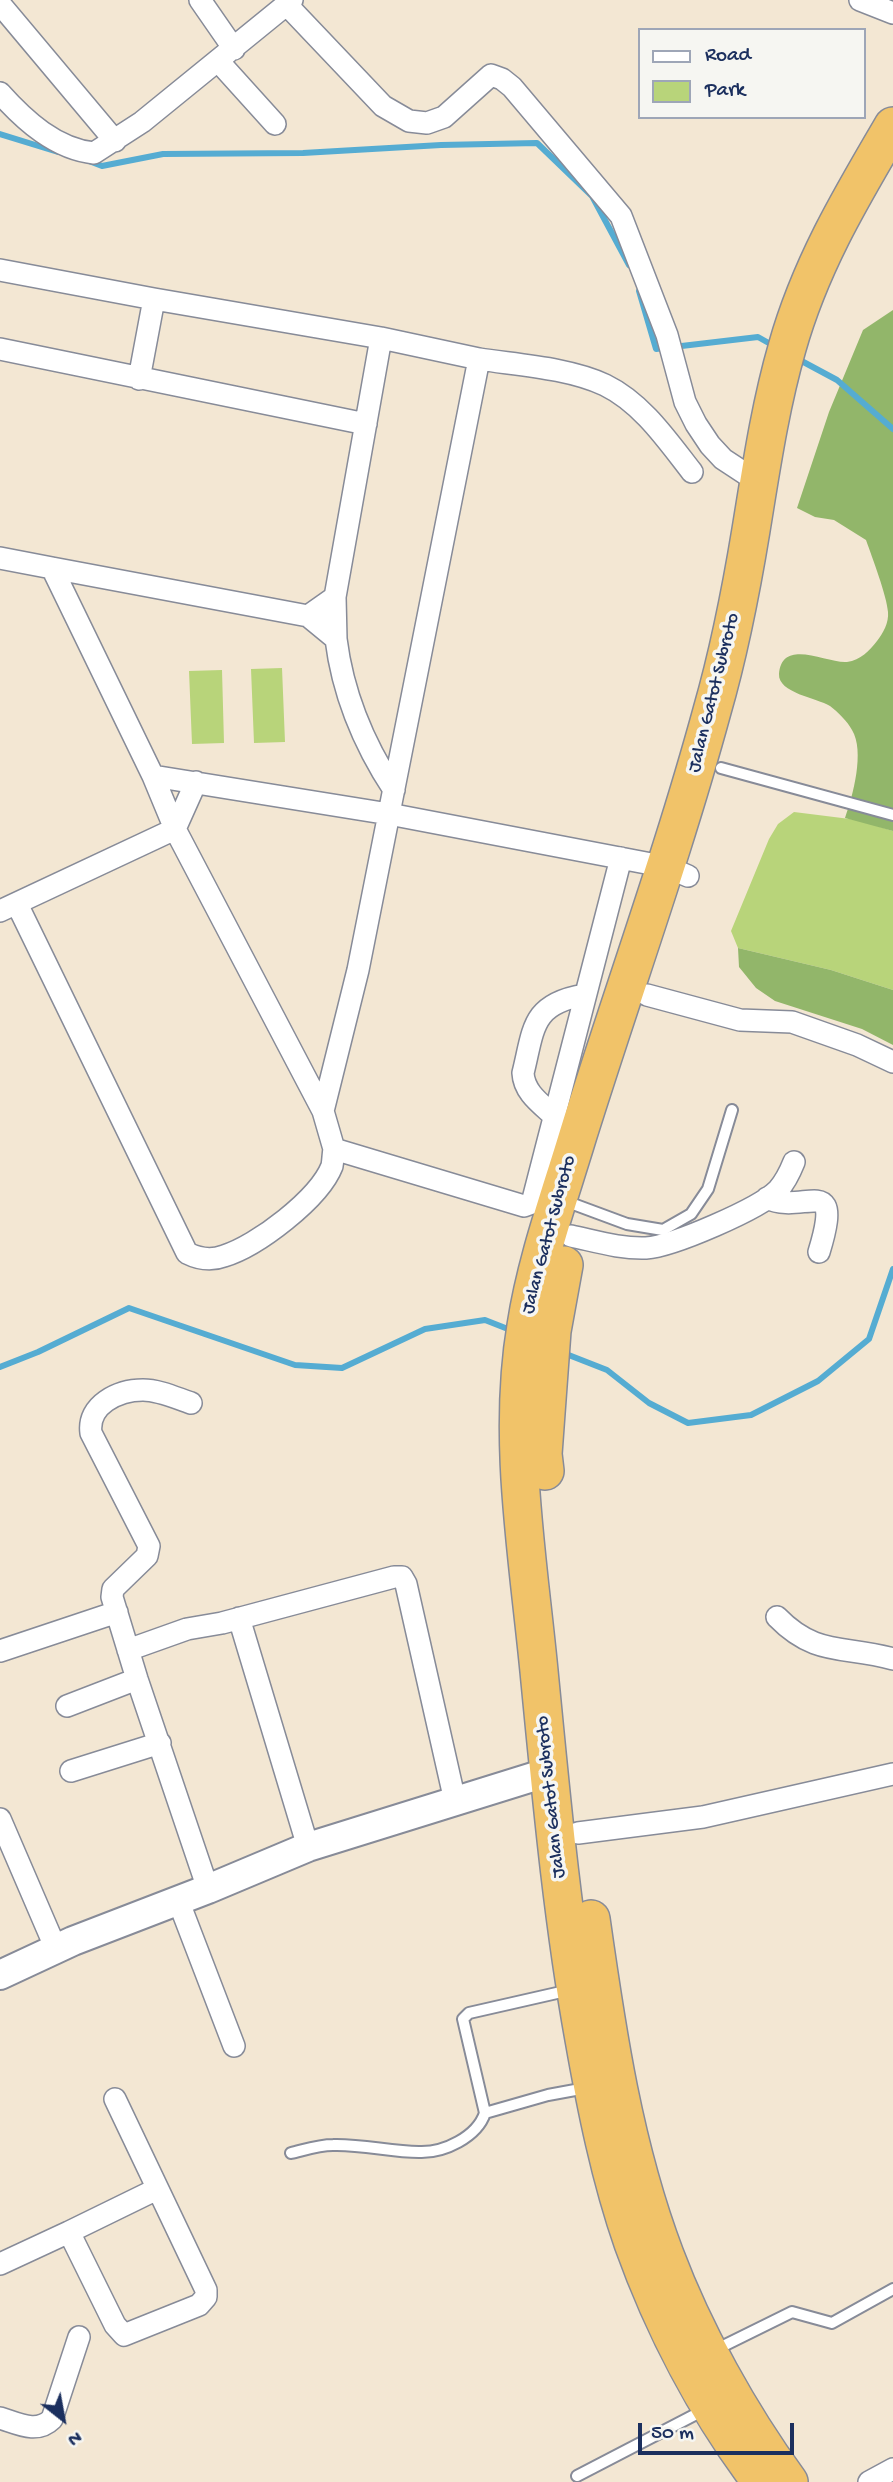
<!DOCTYPE html>
<style>
body{margin:0}
#map{position:relative;width:893px;height:2482px;overflow:hidden;background:#f3e7d3;font-family:"Gochi Hand",sans-serif}
canvas{display:block}
.legend{position:absolute;left:638px;top:28px;width:228px;height:91px;box-sizing:border-box;background:#f6f6f2;border:2px solid #9ea6b7;margin:0;padding:9px 12px;list-style:none;font-size:21px;color:#1b2f5e}
.legend li{display:flex;align-items:center;gap:14px;height:35px}
.legend b{width:35px;border:2px solid #9ea6b7}
.north{position:absolute;left:28px;top:2384px;width:70px;height:70px;-webkit-text-stroke:5px #f6f6f2;paint-order:stroke;rotate:149deg;font-size:19px;font-weight:700;line-height:28px;text-align:center;color:#1b2f5e}
.north::after{content:'';display:block;margin:auto;width:24px;height:32px;background:#1b2f5e;clip-path:polygon(50% 0,100% 100%,50% 72%,0 100%)}
.scale{position:absolute;left:638px;top:2423px;width:156px;height:32px;box-sizing:border-box;border:4px solid #1b2f5e;border-top:0;padding-left:9px;font-size:21px;line-height:24px;white-space:nowrap;color:#1b2f5e;-webkit-text-stroke:5px #f6f6f2;paint-order:stroke}
</style>
<div id="map">
<canvas width="893" height="2482"></canvas>
<ul class="legend">
<li><b style="height:9px;background:#fff"></b>Road</li>
<li><b style="height:19px;background:#b8d47a"></b>Park</li>
</ul>
<div class="north">N</div>
<div class="scale">50 m</div>
</div>
<script>
const g = document.querySelector('canvas').getContext('2d');
g.lineJoin = 'round';
function fillPath(path, color) {
  g.fillStyle = color;
  g.fill(path, 'evenodd');
}
function strokePath(path, color, width, dash) {
  g.strokeStyle = color;
  g.lineWidth = width;
  g.lineCap = dash ? 'butt' : 'round';
  g.setLineDash(dash || []);
  g.stroke(path);
}
function drawText(font, color, halo, rows, align = 'center') {
  g.font = font + ' "Gochi Hand",sans-serif';
  g.lineWidth = 7;
  g.setLineDash([]);
  g.textBaseline = 'middle';
  g.strokeStyle = halo;
  g.fillStyle = color;
  for (const [text, x, y, turn = 0] of rows) {
    g.save();
    g.translate(x, y);
    g.rotate((+turn || 0) * Math.PI / 180);
    g.textAlign = isNaN(turn) ? turn : align;
    if (halo) g.strokeText(text, 0, 0);
    g.fillText(text, 0, 0);
    g.restore();
  }
}
const green = new Path2D(`
 M 282,668 L 285,742 L 254,743 L 251,669 Z
 M 222,670 L 224,743 L 192,744 L 189,671 Z
 M 794,812 L 858,820 L 893,831 L 893,990 L 831,970 L 738,948 L 731,931 L 769,839 L 778,824 Z`);
const forest = new Path2D(`
 M 893,310 L 893,831 L 845,818 C 853,796 865,751 852,730 C 848,722 837,711 830,706 C 817,698 778,693 779,674 C 782,637 828,664 847,662 C 861,660 869,651 877,641 C 883,633 889,623 888,612 C 887,596 872,557 866,540 L 834,520 L 815,517 L 797,508 L 829,412 L 863,330 Z
 M 738,948 L 831,970 L 893,990 L 893,1045 L 862,1029 L 775,1001 L 756,988 L 739,967 Z`);
const stream = new Path2D(`
 M 0,134 L 58,152
 M 89,161 L 102,166 L 163,154 L 303,153 L 441,145 L 537,143 L 592,196 L 629,265
 M 639,291 L 656,349 L 758,337 L 774,346
 M 796,358 L 837,380 L 893,429
 M 561,1352 L 607,1370 L 649,1403 L 688,1423 L 751,1415 L 818,1381 L 869,1339 L 893,1269
 M 0,1367 L 38,1352 L 129,1308 L 295,1365 L 342,1368 L 425,1329 L 485,1320 L 513,1331`);
const service = new Path2D(`
 M 721,768 L 893,815
 M 565,1201 L 627,1224 L 663,1230 L 691,1214 L 708,1189 L 732,1110
 M 570,1990 L 469,2013 L 463,2019 L 485,2113 L 548,2095 L 586,2088
 M 291,2153 C 304,2150 319,2145 333,2145 C 362,2144 391,2152 419,2152 C 444,2153 477,2137 485,2113
 M 715,2350 L 792,2312 L 832,2323 L 893,2289
 M 577,2476 L 706,2409`);
const minor = new Path2D(`
 M 200,0 L 234,49
 M 860,0 L 893,13
 M 0,4 L 115,141
 M 287,5 L 383,106 L 409,121 L 427,123 L 444,117 L 491,75 L 502,79 L 512,87 L 621,216 L 667,335 L 685,402 L 696,424 L 710,445 L 723,459 L 758,482
 M 219,62 L 275,124
 M 0,93 C 25,121 56,149 94,153 L 142,122 L 292,0
 M 0,270 L 154,299 L 381,338 L 335,597
 M 381,338 L 479,359
 M 0,349 L 366,424
 M 139,379 L 154,299
 M 0,558 L 52,568 L 153,776 L 175,829 L 323,1111
 M 52,568 L 308,616 L 336,639 C 343,695 363,743 394,790
 M 308,616 L 335,597 L 336,639
 M 153,776 L 389,814 L 667,867 L 688,876
 M 621,858 L 532,1203 L 524,1206 L 334,1149 L 323,1111 L 358,970 L 479,359 C 518,365 569,368 605,385 C 642,403 667,440 692,472
 M 17,904 L 187,1253 C 199,1259 211,1261 224,1256 C 257,1246 319,1199 332,1166 C 333,1161 333,1154 334,1149
 M 0,911 L 175,829 L 196,782
 M 647,995 L 740,1020 L 792,1022 L 857,1045 L 893,1062
 M 553,1115 C 540,1103 524,1092 523,1073 C 534,1029 531,1004 584,995
 M 767,1198 C 804,1216 844,1170 819,1252
 M 571,1236 C 595,1241 621,1249 646,1248 C 673,1246 759,1209 778,1190 C 786,1181 790,1172 794,1162
 M 191,1403 C 176,1398 159,1390 143,1390 C 118,1390 87,1405 91,1433 L 149,1546 L 147,1556 L 113,1589 L 112,1597 L 137,1679 L 208,1889
 M 777,1617 C 816,1657 844,1645 893,1659
 M 239,1618 L 308,1847
 M 128,1650 L 187,1629 L 222,1623 L 394,1577 L 402,1577 L 406,1584 L 455,1801
 M 0,1651 L 117,1612
 M 67,1706 L 137,1679
 M 71,1771 L 160,1743
 M 0,1819 L 56,1949
 M 578,1833 L 703,1817 L 893,1774
 M 178,1900 L 234,2046
 M 69,2232 L 157,2189
 M 0,2264 L 69,2232 L 115,2325 L 124,2335 L 199,2305 L 206,2297 L 206,2290 L 115,2099
 M 0,2418 C 19,2424 37,2434 52,2419 L 79,2337
 M 869,2482 L 893,2469`);
const tertiary = new Path2D(`
 M 0,1975 L 73,1941 L 208,1889 L 308,1847 L 549,1772`);
const trunk = new Path2D(`
 M 545,1471 L 543,1454 L 552,1331 L 564,1265
 M 591,1919 C 607,2032 624,2147 665,2255 C 694,2332 740,2415 789,2482
 M 761,2482 C 707,2411 663,2327 633,2243 C 610,2177 596,2107 584,2039 C 562,1917 551,1794 539,1671 C 528,1557 507,1439 526,1326 C 536,1261 559,1198 578,1135 C 622,994 673,854 712,711 C 729,652 741,591 751,530 C 761,469 770,407 787,348 C 810,266 850,199 893,126`);
const streetNames = [
 ["Jalan Gatot Subroto",715,693,-76],
 ["Jalan Gatot Subroto",550,1235,-75],
 ["Jalan Gatot Subroto",552,1797,-96]
];
fillPath(green, '#b8d47a');
fillPath(forest, '#92b66a');
strokePath(stream, '#55acd2', 6);
strokePath(service, '#878b98', 14);
strokePath(minor, '#878b98', 24);
strokePath(tertiary, '#878b98', 32);
strokePath(trunk, '#878b98', 40);
strokePath(service, '#fff', 10);
strokePath(minor, '#fff', 21);
strokePath(tertiary, '#fff', 28);
strokePath(trunk, '#f1c369', 37);
drawText('19px', '#1b2f5e', '#f6f6f2', streetNames);
</script>
